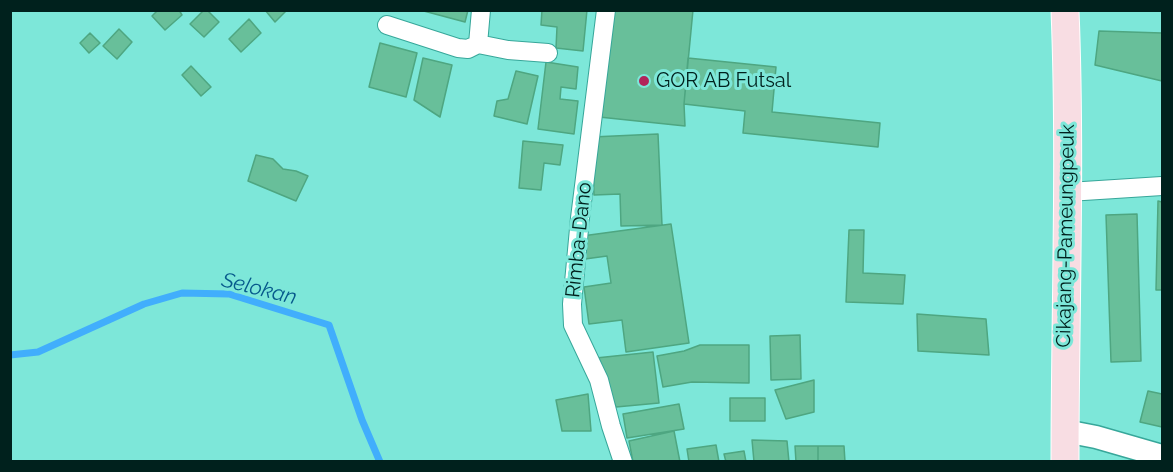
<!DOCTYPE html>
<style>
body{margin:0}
#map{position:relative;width:1173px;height:472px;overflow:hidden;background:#7de7d9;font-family:Raleway,sans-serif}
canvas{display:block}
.frame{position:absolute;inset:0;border:12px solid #00211d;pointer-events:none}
</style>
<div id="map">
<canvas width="1173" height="472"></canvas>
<div class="frame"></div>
</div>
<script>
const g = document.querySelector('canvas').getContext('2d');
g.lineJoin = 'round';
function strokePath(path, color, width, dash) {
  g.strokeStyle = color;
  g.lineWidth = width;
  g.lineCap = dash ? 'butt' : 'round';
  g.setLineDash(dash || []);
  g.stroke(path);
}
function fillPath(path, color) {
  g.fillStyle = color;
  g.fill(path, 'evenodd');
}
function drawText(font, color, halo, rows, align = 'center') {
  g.font = font + ' Raleway,sans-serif';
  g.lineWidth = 6;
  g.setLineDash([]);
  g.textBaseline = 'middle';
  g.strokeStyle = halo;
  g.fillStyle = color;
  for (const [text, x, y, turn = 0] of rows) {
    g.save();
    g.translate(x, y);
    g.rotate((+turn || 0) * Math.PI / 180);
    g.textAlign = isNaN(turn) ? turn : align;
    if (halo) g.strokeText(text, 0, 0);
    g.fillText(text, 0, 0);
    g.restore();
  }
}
const stream = new Path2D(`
 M 10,355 L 38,352 L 144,304 L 182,293 L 229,294 L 329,325 L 362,420 L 380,462`);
const building = new Path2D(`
 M 158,10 L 179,10 L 182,15 L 165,30 L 152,16 Z
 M 204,10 L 207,10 L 219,22 L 204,37 L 190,24 Z
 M 265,10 L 287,10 L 275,22 Z
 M 420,10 L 468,10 L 465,22 Z
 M 542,10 L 587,10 L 583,51 L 556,48 L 557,27 L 541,25 Z
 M 611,10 L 693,10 L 684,104 L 685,126 L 599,117 Z
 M 249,19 L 261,33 L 241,52 L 229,39 Z
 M 119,29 L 132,42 L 117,59 L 103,46 Z
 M 1099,31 L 1162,33 L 1162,81 L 1095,65 Z
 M 90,33 L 100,43 L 89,53 L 80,43 Z
 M 380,43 L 417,53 L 406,97 L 369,87 Z
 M 423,58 L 452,65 L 440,117 L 414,100 Z
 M 688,58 L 776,67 L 772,112 L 880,123 L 878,147 L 743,133 L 745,111 L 684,104 Z
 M 546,62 L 578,67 L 576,89 L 561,87 L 560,99 L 578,101 L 574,134 L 538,129 Z
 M 191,66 L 211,87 L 201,96 L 182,75 Z
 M 516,71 L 538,76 L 527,124 L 494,116 L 497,101 L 508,99 Z
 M 658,134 L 662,225 L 621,226 L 620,194 L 594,195 L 592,137 Z
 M 523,141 L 563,145 L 560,165 L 544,163 L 541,190 L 519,188 Z
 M 256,155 L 273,159 L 283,169 L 296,171 L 308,176 L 296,201 L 248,181 Z
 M 1158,201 L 1162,202 L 1162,290 L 1156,290 Z
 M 1137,214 L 1141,361 L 1111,362 L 1106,215 Z
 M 671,224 L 689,343 L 626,352 L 622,320 L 589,324 L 584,287 L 611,283 L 607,256 L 585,259 L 582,236 Z
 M 849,230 L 864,230 L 863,273 L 905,275 L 903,304 L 846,302 Z
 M 917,314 L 986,319 L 989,355 L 918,351 Z
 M 800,335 L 801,379 L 771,380 L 770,336 Z
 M 700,345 L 749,345 L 749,383 L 692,382 L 663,387 L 657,356 L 684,351 Z
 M 653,352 L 659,403 L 616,407 L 596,358 Z
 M 814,380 L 814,412 L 786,419 L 775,390 Z
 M 1148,391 L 1162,394 L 1162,427 L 1140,422 Z
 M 588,394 L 591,431 L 562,431 L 556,400 Z
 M 730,398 L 765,398 L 765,421 L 730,421 Z
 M 679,404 L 684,429 L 627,438 L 623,414 Z
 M 674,431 L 680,462 L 633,462 L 629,441 Z
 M 752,440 L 787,441 L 789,462 L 754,462 Z
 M 716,445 L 719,462 L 689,462 L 687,449 Z
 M 795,446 L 818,446 L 818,462 L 796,462 Z
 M 818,446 L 844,446 L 845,462 L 818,462 Z
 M 744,451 L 746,462 L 726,462 L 724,454 Z`);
const minor = new Path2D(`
 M 606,10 L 580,218 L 572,304 L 573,325 L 599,380 L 611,426 L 623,462
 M 387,25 L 458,48 L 468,49 L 478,44 L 481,10
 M 478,44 L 508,50 L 548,53
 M 1068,192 L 1162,186`);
const tertiary = new Path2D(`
 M 1065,431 L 1096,437 L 1162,456`);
const primary = new Path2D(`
 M 1065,10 C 1071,161 1065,311 1065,462`);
const markers = [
 [644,81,6,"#b2245a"]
];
const poiNames = [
 ["GOR AB Futsal",656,81]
];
const streetNames = [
 ["Cikajang-Pameungpeuk",1066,236,-89],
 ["Rimba-Dano",579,240,-84]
];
const waterNames = [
 ["Selokan",259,289,14]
];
strokePath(stream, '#41aefc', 7);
fillPath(building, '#68bf9a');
strokePath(building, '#4ea681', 1.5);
strokePath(minor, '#37a79a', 20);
strokePath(tertiary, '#37a79a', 25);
strokePath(primary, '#fff', 29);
strokePath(minor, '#fff', 18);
strokePath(tertiary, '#fff', 22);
strokePath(primary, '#f8dde3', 27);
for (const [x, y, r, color] of markers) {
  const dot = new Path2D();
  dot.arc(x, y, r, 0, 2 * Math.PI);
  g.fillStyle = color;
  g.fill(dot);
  strokePath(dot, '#7de7d9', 2);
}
drawText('20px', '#00211d', '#7de7d9', poiNames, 'left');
drawText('20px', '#00211d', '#7de7d9', streetNames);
drawText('italic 21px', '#075a8c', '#7de7d9', waterNames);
</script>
